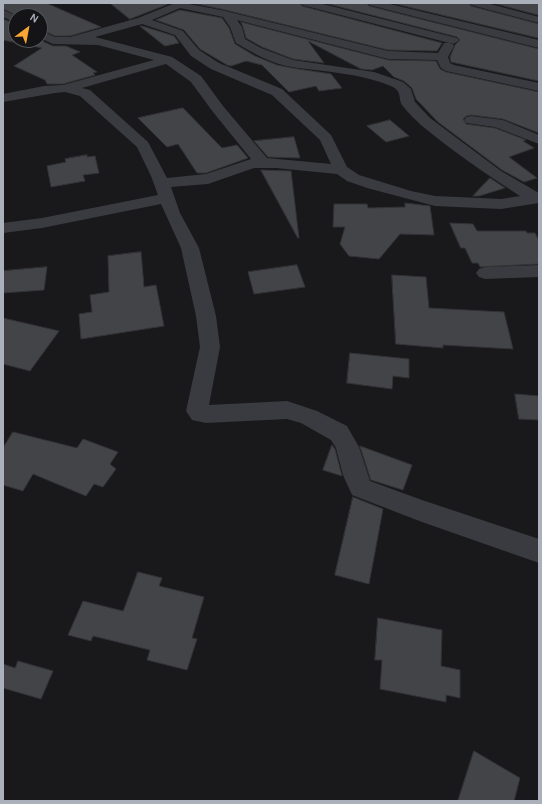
<!DOCTYPE html>
<style>
body{margin:0}
#map{position:relative;width:542px;height:804px;overflow:hidden;background:#19191b;font-family:Karla,sans-serif}
canvas{display:block}
.frame{position:absolute;inset:0;border:4px solid #abb1bb;pointer-events:none}
.north{position:absolute;left:8px;top:8px;width:40px;height:40px;box-sizing:border-box;background:#141416;border:1px solid #505358;border-radius:50%;rotate:32deg;font-size:11px;font-weight:700;line-height:16px;text-align:center;color:#abb1bb}
.north::after{content:'';display:block;margin:auto;width:14px;height:18px;background:#f9a433;clip-path:polygon(50% 0,100% 100%,50% 72%,0 100%)}
</style>
<div id="map">
<canvas width="542" height="804"></canvas>
<div class="frame"></div>
<div class="north">N</div>
</div>
<script>
const g = document.querySelector('canvas').getContext('2d');
g.lineJoin = 'round';
function fillPath(path, color) {
  g.fillStyle = color;
  g.fill(path, 'evenodd');
}
function strokePath(path, color, width, dash) {
  g.strokeStyle = color;
  g.lineWidth = width;
  g.lineCap = dash ? 'butt' : 'round';
  g.setLineDash(dash || []);
  g.stroke(path);
}
const building = new Path2D(`
 M 3,3 L 46,3 L 101,27 L 70,36 L 55,36 L 40,29 L 40,16 L 18,16 L 3,9 Z
 M 110,3 L 171,3 L 130,19 Z
 M 192,3 L 300,3 L 302,6 L 442,43 L 437,51 L 388,50 L 221,9 Z
 M 325,3 L 367,3 L 369,6 L 539,49 L 539,81 L 451,62 L 450,57 L 455,45 L 460,40 L 457,37 Z
 M 392,3 L 469,3 L 471,6 L 539,24 L 539,38 Z
 M 493,3 L 539,3 L 539,15 Z
 M 180,10 L 222,18 L 229,28 L 235,44 L 255,56 L 277,65 L 292,68 L 331,74 L 342,88 L 319,91 L 316,86 L 289,92 L 262,65 L 246,61 L 231,66 L 227,65 L 200,49 L 184,30 L 156,20 Z
 M 3,19 L 16,24 L 16,40 L 40,40 L 53,46 L 66,46 L 80,52 L 72,55 L 97,72 L 93,73 L 95,75 L 63,84 L 47,84 L 45,80 L 14,66 L 42,48 L 3,40 Z
 M 241,22 L 388,60 L 436,61 L 440,69 L 446,72 L 539,92 L 539,133 L 503,119 L 471,115 L 466,116 L 463,119 L 466,124 L 495,128 L 526,140 L 523,141 L 534,148 L 509,157 L 537,178 L 524,182 L 502,170 L 438,122 L 416,99 L 412,88 L 404,81 L 394,77 L 383,66 L 372,70 L 361,69 L 308,41 L 324,63 L 293,59 L 262,47 L 246,38 L 243,27 Z
 M 140,26 L 142,26 L 174,36 L 179,43 L 165,46 Z
 M 183,108 L 222,148 L 237,145 L 248,158 L 206,173 L 197,173 L 178,144 L 167,147 L 138,118 Z
 M 390,120 L 409,136 L 386,142 L 367,126 Z
 M 294,137 L 300,158 L 268,157 L 254,141 Z
 M 87,155 L 87,157 L 95,156 L 99,173 L 83,175 L 85,181 L 51,187 L 47,166 L 66,162 L 65,159 Z
 M 261,170 L 291,171 L 299,238 L 298,238 Z
 M 490,178 L 505,188 L 479,196 L 473,196 Z
 M 405,203 L 430,206 L 434,235 L 400,234 L 379,259 L 349,256 L 340,244 L 345,227 L 333,227 L 334,204 L 367,204 L 368,208 L 405,207 Z
 M 450,223 L 473,224 L 477,231 L 526,231 L 527,233 L 535,233 L 539,241 L 539,264 L 480,267 L 478,263 L 472,263 L 465,248 L 461,248 Z
 M 141,252 L 144,287 L 156,285 L 164,326 L 81,339 L 79,314 L 92,312 L 90,295 L 109,292 L 108,256 Z
 M 297,265 L 305,287 L 254,294 L 248,272 Z
 M 47,267 L 44,290 L 3,293 L 3,271 Z
 M 392,275 L 426,277 L 429,308 L 504,312 L 513,349 L 443,345 L 443,348 L 396,344 Z
 M 3,318 L 59,331 L 30,371 L 3,364 Z
 M 350,353 L 409,359 L 409,378 L 393,376 L 392,389 L 347,383 Z
 M 515,394 L 539,396 L 539,420 L 519,419 Z
 M 13,432 L 77,448 L 83,439 L 118,452 L 110,464 L 116,469 L 103,487 L 94,484 L 86,496 L 33,474 L 23,491 L 3,485 L 3,448 Z
 M 332,445 L 335,449 L 342,476 L 323,470 Z
 M 360,446 L 412,465 L 403,490 L 371,480 Z
 M 353,497 L 383,509 L 369,584 L 335,575 Z
 M 138,572 L 162,578 L 159,586 L 204,597 L 192,638 L 197,639 L 187,670 L 147,660 L 150,650 L 93,636 L 91,641 L 68,635 L 83,601 L 123,611 Z
 M 378,618 L 442,630 L 441,666 L 460,670 L 460,698 L 446,695 L 446,702 L 380,689 L 382,660 L 375,660 Z
 M 18,661 L 53,671 L 41,699 L 3,688 L 3,664 L 15,668 Z
 M 474,751 L 520,778 L 514,801 L 458,801 Z`);
const minor = new Path2D(`
 M 175,3 L 189,3 L 189,4 L 221,10 L 388,51 L 438,53 L 444,43 L 452,43 L 454,46 L 448,57 L 450,63 L 454,65 L 539,83 L 539,91 L 446,71 L 441,68 L 437,60 L 388,59 L 237,20 L 242,27 L 245,39 L 261,48 L 293,60 L 374,72 L 403,82 L 411,89 L 415,102 L 430,118 L 501,171 L 539,193 L 539,203 L 501,209 L 435,206 L 367,188 L 347,181 L 337,174 L 276,168 L 254,168 L 208,184 L 171,187 L 180,213 L 199,248 L 216,316 L 220,347 L 209,405 L 287,401 L 317,411 L 347,426 L 359,447 L 370,481 L 422,500 L 539,539 L 539,563 L 422,522 L 352,495 L 343,475 L 336,448 L 331,440 L 301,423 L 287,419 L 206,423 L 192,420 L 186,411 L 200,347 L 196,316 L 181,248 L 161,204 L 42,228 L 3,233 L 3,223 L 42,218 L 158,195 L 151,176 L 137,147 L 80,96 L 65,92 L 55,93 L 3,102 L 3,94 L 44,86 L 63,85 L 154,60 L 98,45 L 53,44 L 40,38 L 40,30 L 55,37 L 70,37 L 138,18 ZM 180,8 L 223,17 L 230,27 L 236,43 C 253,53 272,64 292,67 C 325,72 362,73 393,87 C 402,92 398,98 402,105 C 407,112 415,119 421,125 C 452,151 486,174 520,196 L 501,199 L 435,196 L 411,191 L 359,175 L 347,167 L 331,135 L 282,89 L 219,63 L 199,50 L 183,31 L 152,20 ZM 142,24 L 175,35 L 191,56 L 211,69 L 272,95 L 320,140 L 331,164 L 267,158 L 223,106 L 201,76 L 172,57 L 95,37 ZM 166,64 L 191,82 L 213,112 L 251,159 L 206,174 L 167,178 L 148,142 L 90,90 L 82,88 Z
 M 301,3 L 319,3 L 457,38 L 459,40 L 457,42 L 453,44 L 302,5 Z
 M 368,3 L 386,3 L 539,40 L 539,48 L 369,5 Z
 M 470,3 L 487,3 L 539,17 L 539,23 L 471,5 Z
 M 3,10 L 17,16 L 16,23 L 3,17 Z
 M 471,116 L 503,120 L 539,135 L 539,144 L 495,127 L 466,123 L 464,120 L 466,117 Z
 M 539,265 L 539,277 L 485,279 L 479,277 L 476,273 L 479,269 L 485,267 Z`);
fillPath(building, '#434448');
strokePath(building, '#333337', 1);
fillPath(minor, '#393b40');
</script>
